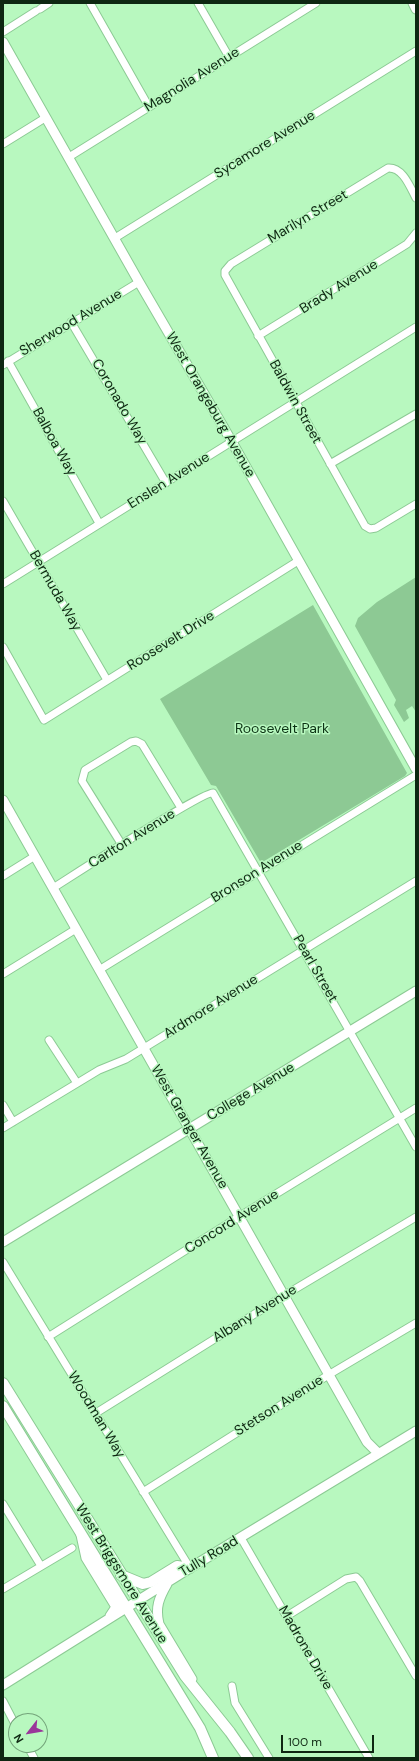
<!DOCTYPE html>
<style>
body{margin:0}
#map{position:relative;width:419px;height:1761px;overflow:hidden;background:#b8f8bf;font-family:"DM Sans",sans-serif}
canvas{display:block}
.frame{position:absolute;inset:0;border:4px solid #0e2712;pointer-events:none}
.north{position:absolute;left:8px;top:1713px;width:40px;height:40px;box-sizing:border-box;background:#b8f8bf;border:1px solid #74a47a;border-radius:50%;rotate:239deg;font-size:11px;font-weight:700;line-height:16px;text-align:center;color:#0e2712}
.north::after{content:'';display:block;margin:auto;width:14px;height:18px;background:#9a359a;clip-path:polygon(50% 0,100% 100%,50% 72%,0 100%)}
.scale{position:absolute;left:281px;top:1735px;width:93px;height:18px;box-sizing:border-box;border:2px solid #0e2712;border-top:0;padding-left:5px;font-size:12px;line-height:14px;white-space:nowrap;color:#0e2712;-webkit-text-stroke:3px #b8f8bf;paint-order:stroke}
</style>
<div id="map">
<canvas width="419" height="1761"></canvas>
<div class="frame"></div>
<div class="north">N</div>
<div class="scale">100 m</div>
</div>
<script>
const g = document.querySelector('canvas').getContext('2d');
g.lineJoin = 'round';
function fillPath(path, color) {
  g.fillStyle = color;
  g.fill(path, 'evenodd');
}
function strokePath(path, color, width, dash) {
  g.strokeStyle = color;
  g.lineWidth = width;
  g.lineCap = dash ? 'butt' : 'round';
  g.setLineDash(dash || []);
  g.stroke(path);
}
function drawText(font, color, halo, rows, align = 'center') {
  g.font = font + ' "DM Sans",sans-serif';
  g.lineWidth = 3;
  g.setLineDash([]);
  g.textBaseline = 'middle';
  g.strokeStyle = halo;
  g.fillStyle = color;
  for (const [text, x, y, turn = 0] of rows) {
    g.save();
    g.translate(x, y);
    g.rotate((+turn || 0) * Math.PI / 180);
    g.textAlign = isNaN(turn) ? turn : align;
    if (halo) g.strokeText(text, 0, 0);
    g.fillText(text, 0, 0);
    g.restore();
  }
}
const green = new Path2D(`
 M 416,577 L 416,712 L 412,706 L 406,710 L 409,718 L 404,722 L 394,705 L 396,700 L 355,626 L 358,618 L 377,602 Z
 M 313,605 L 407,773 L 405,776 L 261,863 L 216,786 L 211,785 L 160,699 Z`);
const street = new Path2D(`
 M 90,3 L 149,107
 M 198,3 L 229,57
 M 40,9 L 49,3
 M 3,32 L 36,11
 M 3,144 L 45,118
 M 69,157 L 316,3
 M 416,198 C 410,187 403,167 388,168 L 231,264 L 225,271 L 225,275 L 365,526 L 370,529 L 376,528 L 416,504
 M 115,238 L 416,51
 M 71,322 L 166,483
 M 258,336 L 399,249 L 407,244 L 416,233
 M 8,361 L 99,523
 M 3,365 L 139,282
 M 330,464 L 416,414
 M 3,501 L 107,680
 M 3,584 L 416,327
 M 3,647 L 44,720 L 298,561
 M 122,845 L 82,781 L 85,770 L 131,742 L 136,741 L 142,744 L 181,808
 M 3,876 L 35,856
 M 53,888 C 72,876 203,791 213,793 L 416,1147
 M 99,970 L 416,775
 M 3,974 L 76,929
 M 49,1040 L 77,1083
 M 3,1105 L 13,1122
 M 3,1128 L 99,1070 L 126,1059 L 144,1048 L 416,881
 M 3,1262 L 190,1568
 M 48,1337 L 240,1216 L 416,1108
 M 96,1413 L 285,1295 L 416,1217
 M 143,1492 L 330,1374 L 416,1323
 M 3,1504 L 41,1566
 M 241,1538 L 369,1758
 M 3,1589 L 72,1548
 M 287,1616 L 346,1579 L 356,1577 L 360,1581 L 416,1676
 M 232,1686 L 235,1703 L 269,1758
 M 3,1701 L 16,1726
 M 27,1745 L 34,1758`);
const secondary = new Path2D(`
 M 413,3 L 416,9
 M 3,42 L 139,282 L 232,442 L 416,769
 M 3,800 L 367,1442 L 378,1453
 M 3,1242 L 416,991
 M 81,1535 L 86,1558 L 116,1607 L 110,1616
 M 167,1584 C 159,1598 155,1607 159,1624 L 192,1679
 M 3,1685 L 190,1568 L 416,1431`);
const primary = new Path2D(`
 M 3,1383 L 185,1676 L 230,1732 L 248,1758
 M 3,1406 L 200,1728 L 213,1758
 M 121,1575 L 143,1584 L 151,1582 L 177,1566 L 190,1568`);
const streetNames = [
 ["Magnolia Avenue",192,80,-32],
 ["Sycamore Avenue",265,145,-32],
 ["Marilyn Street",308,217,-31],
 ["Brady Avenue",339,287,-32],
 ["Sherwood Avenue",71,323,-31],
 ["Coronado Way",119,402,60],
 ["Baldwin Street",295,402,61],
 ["West Orangeburg Avenue",210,405,60],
 ["Balboa Way",54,442,61],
 ["Enslen Avenue",169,481,-32],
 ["Bermuda Way",55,591,60],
 ["Roosevelt Drive",171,641,-32],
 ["Carlton Avenue",132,839,-32],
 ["Bronson Avenue",257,872,-32],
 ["Pearl Street",315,969,60],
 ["Ardmore Avenue",211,1007,-32],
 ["College Avenue",251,1092,-31],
 ["West Granger Avenue",189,1127,60],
 ["Concord Avenue",232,1222,-32],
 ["Albany Avenue",255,1314,-32],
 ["Stetson Avenue",279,1406,-32],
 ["Woodman Way",96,1415,59],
 ["Tully Road",209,1557,-31],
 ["West Briggsmore Avenue",121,1574,58],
 ["Madrone Drive",305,1648,60]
];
const parkNames = [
 ["Roosevelt Park",282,729]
];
fillPath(green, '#8dc994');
strokePath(street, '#8cca94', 9);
strokePath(secondary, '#8cca94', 11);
strokePath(primary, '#8cca94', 12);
strokePath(street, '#fff', 7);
strokePath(secondary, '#fff', 9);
strokePath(primary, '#fff', 10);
drawText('14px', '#0e2712', '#b8f8bf', streetNames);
drawText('14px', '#0c3214', '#b8f8bf', parkNames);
</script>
